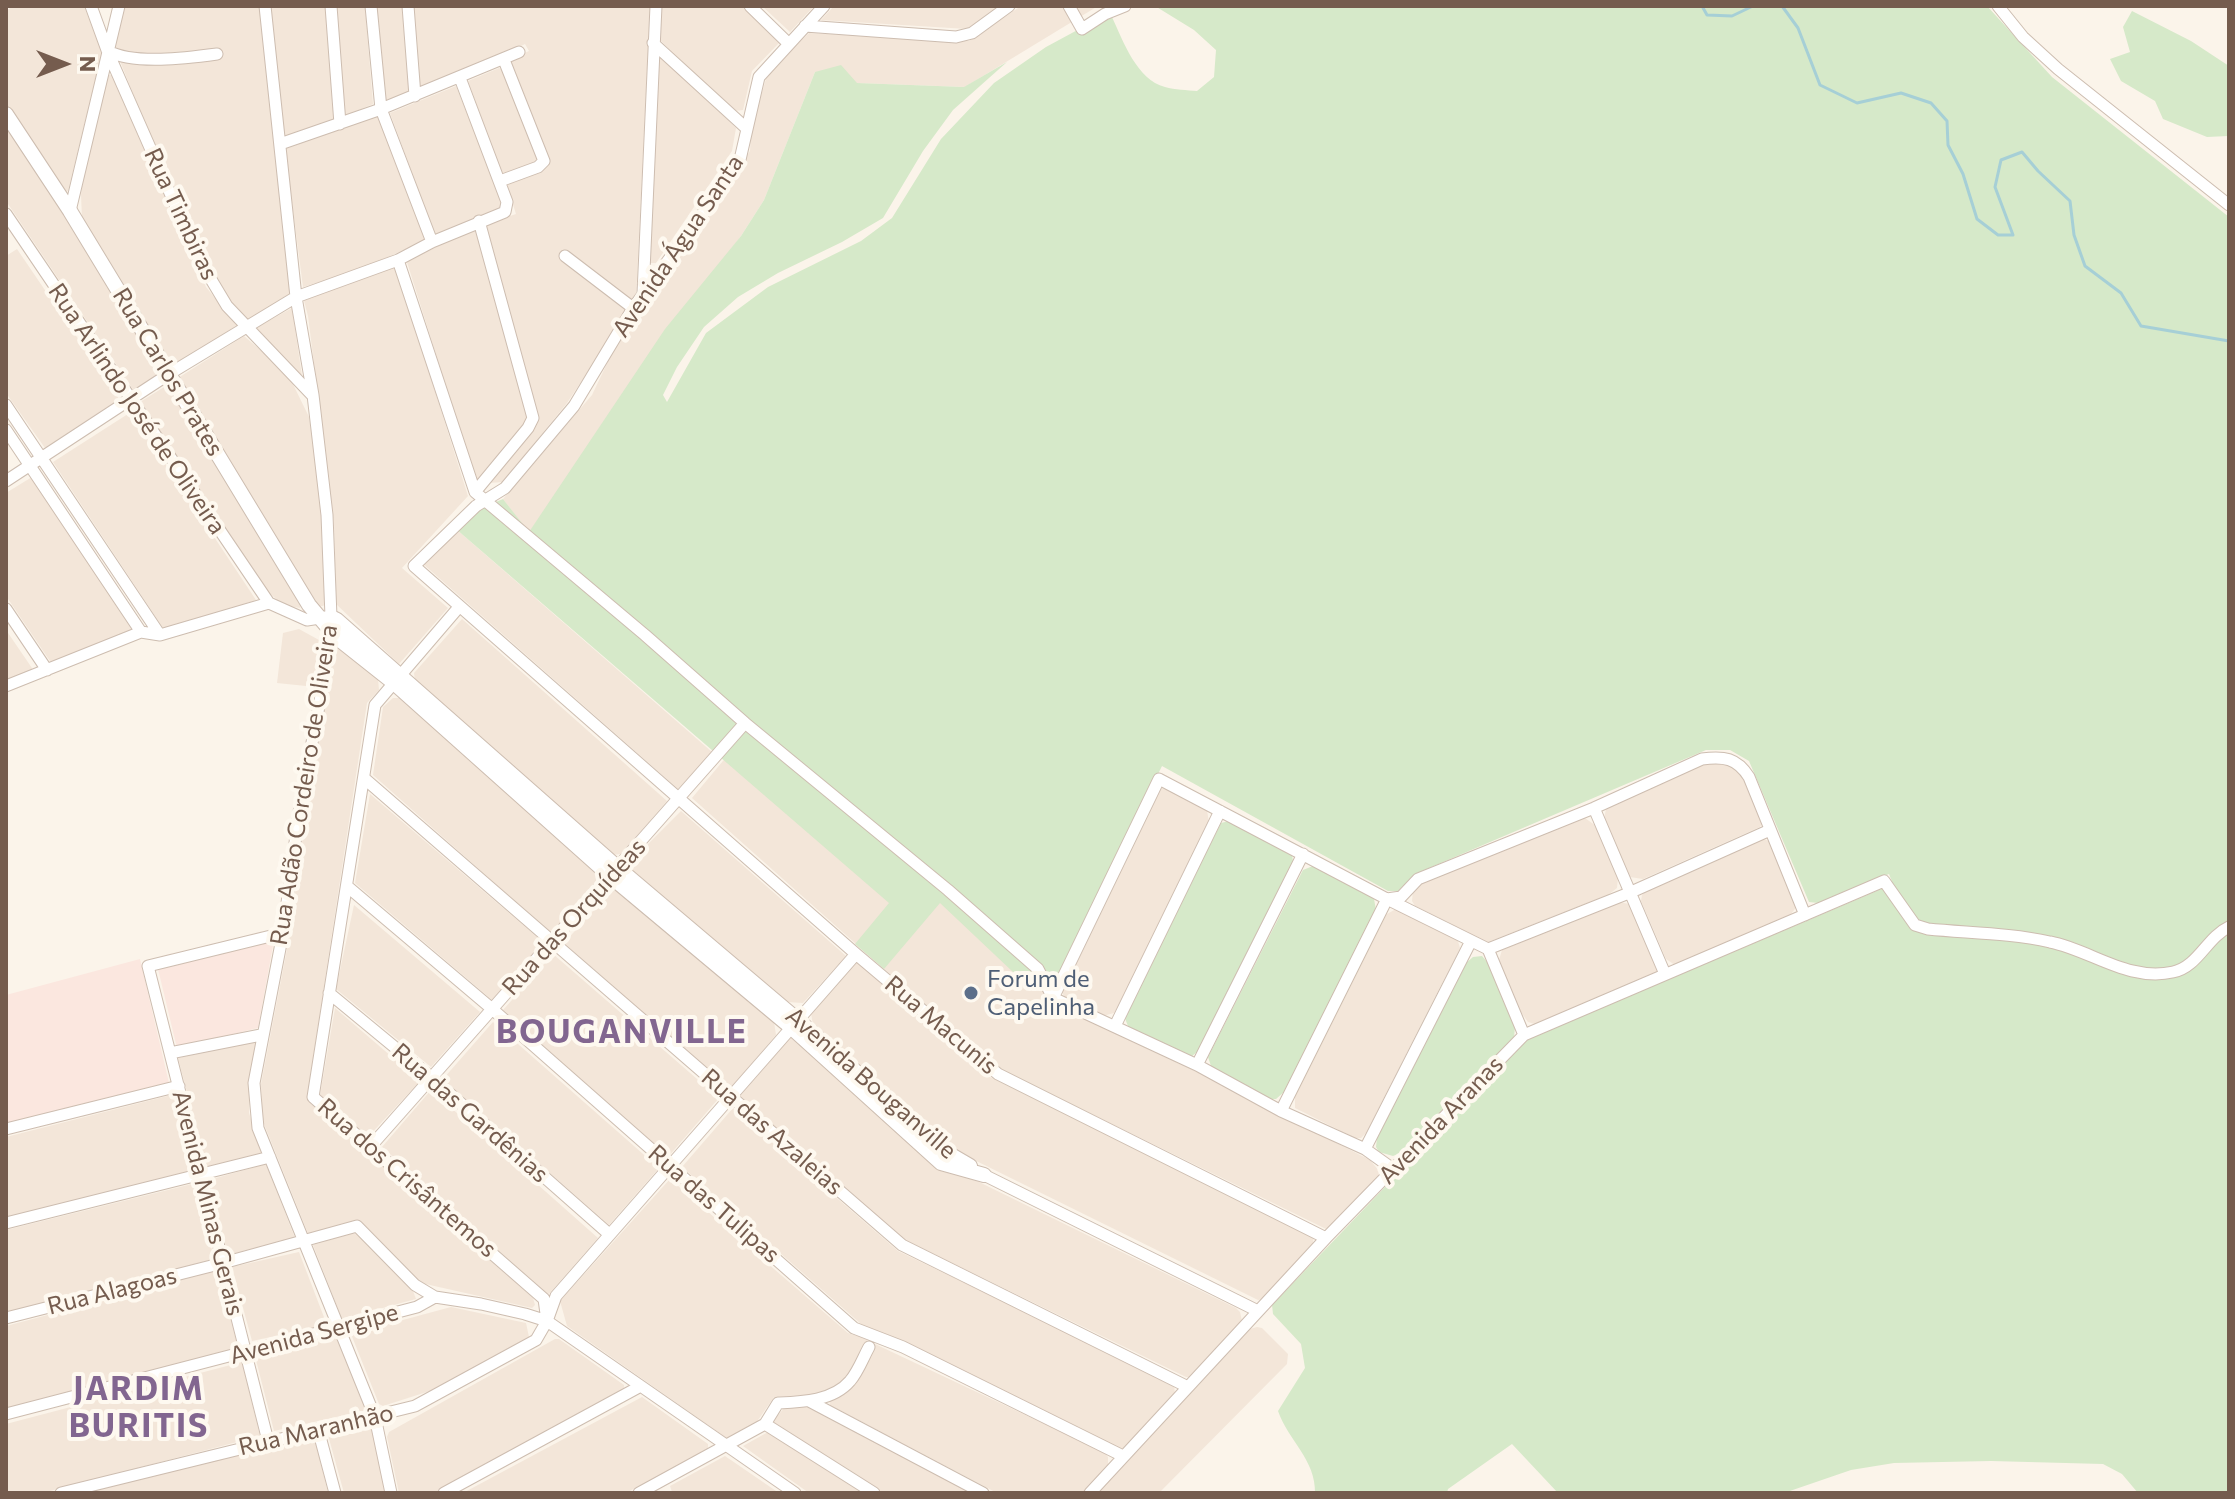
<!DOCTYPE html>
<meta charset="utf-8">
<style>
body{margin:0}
#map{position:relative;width:2235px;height:1499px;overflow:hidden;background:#fbf4ea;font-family:Commissioner,sans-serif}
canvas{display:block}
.frame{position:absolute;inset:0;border:8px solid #755c4e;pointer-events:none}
.north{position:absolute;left:24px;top:24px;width:80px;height:80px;-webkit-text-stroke:6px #fef9f0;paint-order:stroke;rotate:90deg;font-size:22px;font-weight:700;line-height:32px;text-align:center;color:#755c4e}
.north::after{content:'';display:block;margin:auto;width:28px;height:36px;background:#755c4e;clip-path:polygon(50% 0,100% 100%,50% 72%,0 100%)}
</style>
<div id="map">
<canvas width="2235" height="1499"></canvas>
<div class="frame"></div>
<div class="north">N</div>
</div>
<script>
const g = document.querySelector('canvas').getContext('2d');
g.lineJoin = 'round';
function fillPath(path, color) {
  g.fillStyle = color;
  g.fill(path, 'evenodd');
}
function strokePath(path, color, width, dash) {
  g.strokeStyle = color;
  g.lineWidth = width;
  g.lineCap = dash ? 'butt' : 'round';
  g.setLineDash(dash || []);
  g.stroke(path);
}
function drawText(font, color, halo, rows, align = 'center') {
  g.font = font + ' Commissioner,sans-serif';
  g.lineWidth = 8;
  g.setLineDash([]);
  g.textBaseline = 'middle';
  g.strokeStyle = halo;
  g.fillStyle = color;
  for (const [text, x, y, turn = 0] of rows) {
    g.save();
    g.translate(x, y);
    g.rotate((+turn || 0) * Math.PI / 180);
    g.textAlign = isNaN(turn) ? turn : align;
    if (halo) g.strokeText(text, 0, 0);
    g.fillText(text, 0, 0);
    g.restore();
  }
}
const residential = new Path2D(`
 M 13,6 L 84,6 L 102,52 L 68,191 L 63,193 L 6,106 L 6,11 Z
 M 125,6 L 260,6 L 292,292 L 247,321 L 225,296 L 200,249 L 162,166 L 120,61 L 115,43 Z
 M 269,6 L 326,6 L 337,120 L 289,138 L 283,134 Z
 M 335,6 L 365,6 L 373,104 L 343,117 Z
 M 374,6 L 404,6 L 412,92 L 383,101 Z
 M 418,6 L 650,6 L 636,299 L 567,403 L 503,482 L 489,483 L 537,423 L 538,416 L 484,225 L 516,214 L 506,182 L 544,168 L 509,60 L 529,51 L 525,44 L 495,59 L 419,90 L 412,8 Z
 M 661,6 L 743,6 L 780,42 L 752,71 L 743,110 L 734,111 L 660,40 Z
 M 762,6 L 814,6 L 790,32 Z
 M 834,6 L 1001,6 L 967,29 L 821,20 Z
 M 1021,6 L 1098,6 L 965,87 L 856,83 L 815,72 L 764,200 L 741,236 L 529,533 L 503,499 L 592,395 L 612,353 L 750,151 L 751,130 L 768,72 L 809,33 L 969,41 Z
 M 661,57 L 665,57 L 736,128 L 732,151 L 656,263 L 650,263 L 657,59 Z
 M 499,68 L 503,70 L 539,161 L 502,174 L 468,81 Z
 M 106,75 L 112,75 L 206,287 L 237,325 L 173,367 L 82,218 L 81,195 L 85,160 Z
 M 456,86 L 503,204 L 499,210 L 435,236 L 390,113 Z
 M 378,115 L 426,240 L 359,270 L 303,287 L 285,149 Z
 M 6,123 L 66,215 L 163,373 L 134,391 L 6,201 Z
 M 476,228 L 528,421 L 476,482 L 406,259 Z
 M 17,249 L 119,399 L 45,448 L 6,393 L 6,256 Z
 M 396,267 L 468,496 L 402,568 L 448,608 L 399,664 L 336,604 L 334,523 L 308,316 L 303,297 Z
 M 292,308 L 302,376 L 256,328 Z
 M 244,336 L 288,374 L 309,417 L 322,504 L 326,603 L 323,606 L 318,606 L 301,583 L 178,378 Z
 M 169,384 L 301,605 L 300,608 L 283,605 L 266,590 L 140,402 Z
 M 131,412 L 256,600 L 165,631 L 53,462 Z
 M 32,477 L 137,631 L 52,664 L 6,596 L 6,493 Z
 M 456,529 L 712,752 L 678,789 L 422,563 Z
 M 462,619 L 667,801 L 621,854 L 612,855 L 415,681 L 414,673 Z
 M 299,629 L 319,640 L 319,669 L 316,687 L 277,683 L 283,633 Z
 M 6,630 L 34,671 L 6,682 Z
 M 334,642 L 378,679 L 379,690 L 367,703 L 307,1098 L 533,1298 L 535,1305 L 532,1308 L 421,1283 L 358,1220 L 309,1236 L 262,1119 L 261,1084 L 294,913 L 297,855 Z
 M 393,698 L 401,698 L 596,872 L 597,880 L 552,934 L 373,775 L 383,707 Z
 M 748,731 L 1027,964 L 1051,1002 L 1193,1070 L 1370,1160 L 1379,1171 L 1378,1178 L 1329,1229 L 1326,1229 L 992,1065 L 692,798 Z
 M 1727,763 L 1743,774 L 1763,823 L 1760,827 L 1643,879 L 1630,877 L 1604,819 L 1606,809 L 1705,764 Z
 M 1161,788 L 1172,790 L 1207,810 L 1209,823 L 1121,1002 L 1114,1013 L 1103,1016 L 1065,998 L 1061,990 L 1156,790 Z
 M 370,794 L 544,943 L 492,1000 L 355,883 Z
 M 681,811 L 846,956 L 803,1003 L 787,1002 L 633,871 L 631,867 L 636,856 Z
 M 1585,818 L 1596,826 L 1618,878 L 1617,888 L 1608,895 L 1488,942 L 1415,906 L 1412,901 L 1413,890 L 1427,880 Z
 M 1764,839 L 1771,842 L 1797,906 L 1789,917 L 1675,965 L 1666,959 L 1641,901 L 1642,895 L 1647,889 L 1758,840 Z
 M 612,890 L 620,892 L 774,1022 L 776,1035 L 730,1089 L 564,943 Z
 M 1618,902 L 1630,904 L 1657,971 L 1654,975 L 1538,1025 L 1528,1022 L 1520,1011 L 1499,960 L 1502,950 Z
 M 354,905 L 480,1012 L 431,1067 L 336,989 Z
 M 1398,908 L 1457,938 L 1460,948 L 1366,1133 L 1361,1138 L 1355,1138 L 1295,1108 L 1295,1095 L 1385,915 Z
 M 553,954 L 719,1098 L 668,1157 L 503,1010 Z
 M 857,961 L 990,1077 L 1311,1234 L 1314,1237 L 1312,1247 L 1263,1299 L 1258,1300 L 950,1148 L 813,1025 L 811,1013 Z
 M 335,1008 L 420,1081 L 368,1137 L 320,1095 Z
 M 493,1022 L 659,1168 L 609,1225 L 443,1079 Z
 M 792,1036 L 940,1168 L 979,1182 L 1236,1308 L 1240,1312 L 1242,1321 L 1190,1377 L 1186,1377 L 903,1239 L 740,1096 Z
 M 256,1041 L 250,1076 L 249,1113 L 262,1153 L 207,1168 L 178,1058 Z
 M 431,1090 L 598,1238 L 548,1295 L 382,1147 Z
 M 175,1094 L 195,1171 L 6,1218 L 6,1137 Z
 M 733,1108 L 898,1251 L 1169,1381 L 1174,1385 L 1175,1394 L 1125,1448 L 1120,1448 L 861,1324 L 682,1167 Z
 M 266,1164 L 295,1238 L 228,1255 L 209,1180 Z
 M 670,1179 L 848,1333 L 868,1339 L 848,1378 L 822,1394 L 774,1397 L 756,1423 L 728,1439 L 567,1326 L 560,1301 Z
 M 196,1183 L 214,1259 L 6,1313 L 6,1230 Z
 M 351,1233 L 359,1235 L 413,1291 L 416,1299 L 342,1319 L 313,1245 Z
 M 299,1252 L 327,1325 L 252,1341 L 232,1267 Z
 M 218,1270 L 238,1348 L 6,1409 L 6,1326 Z
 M 451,1307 L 526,1323 L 529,1337 L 433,1390 L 383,1406 L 379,1404 L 351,1334 Z
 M 1257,1327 L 1262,1328 L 1288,1354 L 1287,1364 L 1159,1493 L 1098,1493 L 1250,1329 Z
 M 337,1336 L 367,1410 L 274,1431 L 255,1356 Z
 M 555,1339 L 559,1339 L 624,1385 L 624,1390 L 435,1493 L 399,1493 L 387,1437 L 389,1432 Z
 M 875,1344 L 1104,1452 L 1108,1457 L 1108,1468 L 1083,1493 L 997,1493 L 830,1405 L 829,1398 L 863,1367 Z
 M 242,1362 L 260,1436 L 42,1493 L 6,1493 L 6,1424 Z
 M 642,1397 L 708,1444 L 708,1449 L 626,1493 L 463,1493 Z
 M 786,1406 L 808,1407 L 973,1493 L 875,1493 L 771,1423 Z
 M 368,1425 L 372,1426 L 386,1493 L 344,1493 L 328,1435 Z
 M 768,1432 L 866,1493 L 809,1493 L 743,1446 Z
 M 314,1435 L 328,1493 L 80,1493 Z
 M 725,1456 L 779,1493 L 672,1492 L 670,1486 Z`);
const commercial = new Path2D(`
 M 274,940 L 258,1028 L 177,1048 L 158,969 Z
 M 140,959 L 169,1083 L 6,1124 L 6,995 Z`);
const green = new Path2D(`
 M 1155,6 L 1987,6 L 2052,77 L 2229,217 L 2229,1493 L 2138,1493 L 2122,1474 L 2103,1464 L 1991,1461 L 1894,1463 L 1851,1470 L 1784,1493 L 1558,1493 L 1512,1444 L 1448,1489 L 1447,1493 L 1315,1493 C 1316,1460 1288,1440 1278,1411 L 1305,1368 L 1301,1344 L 1273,1314 L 1272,1305 L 1526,1040 L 1893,884 L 1889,874 L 1818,903 L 1809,902 L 1749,761 L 1730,750 L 1706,750 L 1415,874 L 1398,891 L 1388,891 L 1162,766 L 1055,982 L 1031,989 L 940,903 L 884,969 L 855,944 L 889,903 L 456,529 L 479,509 L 503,499 L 529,532 L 665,329 L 741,236 L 764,200 L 815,72 L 841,65 L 857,83 L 964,87 L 1007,62 L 953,110 L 923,151 L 883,218 L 842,242 L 778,273 L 738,297 L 704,327 L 677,367 L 663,395 L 667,402 L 706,333 L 768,287 L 861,241 L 892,218 L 941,139 L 994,83 L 1046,47 L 1096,20 L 1112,17 C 1123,41 1137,80 1165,87 C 1175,90 1187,90 1197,91 L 1214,77 L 1216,50 L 1194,30 Z
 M 2132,11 L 2191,41 L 2229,66 L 2228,136 L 2207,137 L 2163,119 L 2155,101 L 2121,81 L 2110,59 L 2130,52 L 2123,27 Z
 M 1229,821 L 1292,855 L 1293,861 L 1198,1051 L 1191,1057 L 1133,1030 L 1128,1026 L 1124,1016 L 1221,823 Z
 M 1313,866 L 1371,895 L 1374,899 L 1376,910 L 1284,1092 L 1276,1099 L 1269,1099 L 1211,1066 L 1208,1057 L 1303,870 Z
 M 1482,956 L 1488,963 L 1515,1027 L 1514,1038 L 1400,1153 L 1393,1156 L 1379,1152 L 1376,1147 L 1377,1138 L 1466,963 L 1473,957 Z`);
const stream = new Path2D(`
 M 1702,6 L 1707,15 L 1732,16 L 1753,6
 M 1782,6 L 1798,28 L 1820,85 L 1857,103 L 1901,93 L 1931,103 L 1947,121 L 1948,145 L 1963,174 L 1977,219 L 1998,235 L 2013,235 L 1995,187 L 2001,160 L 2022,152 L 2038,171 L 2070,201 L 2074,235 L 2085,266 L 2121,293 L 2141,326 L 2229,341`);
const minor = new Path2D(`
 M 91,6 L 107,50 L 200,261 L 227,306 L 312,395
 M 265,6 L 296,297 L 313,395 L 327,515 L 331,617 L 324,680 L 300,805 L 283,933 L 254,1083 L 258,1128 L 375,1417 L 391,1493
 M 331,6 L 340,124
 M 371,6 L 381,109 L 432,242
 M 408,6 L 415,96
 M 750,6 L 789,44
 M 824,6 L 759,77 L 739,164 L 633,308 L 574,406 L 505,488 L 476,506 L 414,566 L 856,954 L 998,1074 L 1326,1238
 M 1069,6 L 1082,29 L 1105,14 L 1125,6
 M 1998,6 L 2023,37 L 2058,69 L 2229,205
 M 805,26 L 956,37 L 972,33 L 1009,6
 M 653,43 L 746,128
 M 108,51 C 134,65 187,58 217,54
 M 280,144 L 381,109 L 519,52
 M 500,181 L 538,167 L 544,161 L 504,60
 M 70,211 L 119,6
 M 6,214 L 269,603
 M 565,256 L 633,308
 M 398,260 L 475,492 L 645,635 L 745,723 L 948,890 L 1038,969 L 1053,998 L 1197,1065 L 1281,1111 L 1365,1149 L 1393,1169
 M 643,293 L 656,6
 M 6,405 L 160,635
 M 6,430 L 141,632
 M 6,481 L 169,374 L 296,297 L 398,260 L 432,242 L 505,212 L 507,202 L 460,78
 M 475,492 L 528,428 L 533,418 L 479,221
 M 459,607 L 375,705 L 313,1097 L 544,1299 L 547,1321 L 795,1493
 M 6,609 L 47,670
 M 6,686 L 141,632 L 160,635 L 269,603 L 307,620 L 326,617
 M 365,779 L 902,1245 L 1188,1387
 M 1594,808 L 1665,974
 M 348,887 L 491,1008 L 854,1328 L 903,1347 L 1123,1456
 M 1488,949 L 1629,893 L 1770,830
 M 329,993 L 432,1078 L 609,1234
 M 1053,998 L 1159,779 L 1387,899 L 1488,949 L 1524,1035
 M 1115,1026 L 1220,811
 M 170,1053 L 261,1035
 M 1197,1065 L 1303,854
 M 1281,1111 L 1387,899 L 1401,897 L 1418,879 L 1594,808 L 1702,759 C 1724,756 1737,758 1749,777 L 1805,915
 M 6,1129 L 179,1086
 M 371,1146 L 745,723
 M 1365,1149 L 1471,941
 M 984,1175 L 1258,1311
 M 6,1223 L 270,1157
 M 6,1318 L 223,1263 L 357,1226 L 415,1285 L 435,1297 L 481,1304 L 525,1314 L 547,1321
 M 809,1401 L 983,1493
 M 6,1414 L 417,1307 L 435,1297
 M 765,1424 L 874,1493
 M 318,1429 L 335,1493
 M 268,1441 L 148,966 L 283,933
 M 61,1493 L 415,1406 L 536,1340 L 547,1321 L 556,1296 L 856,954
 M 444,1493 L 639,1387
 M 639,1493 L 765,1424 L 778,1403 C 802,1402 833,1401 850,1381 C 858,1372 863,1358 869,1347
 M 1090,1493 L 1326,1238 L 1524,1035 L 1884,881 L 1915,925 L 1928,929 C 1968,933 2010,933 2050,942 C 2091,950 2128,982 2173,972 C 2198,967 2207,937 2229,927`);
const tertiary = new Path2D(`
 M 6,114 L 70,211 L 309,605 L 336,637 L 394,683 L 610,876 L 793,1029 L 941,1163 L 984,1175
 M 331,617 L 337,620 L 617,867 L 799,1021 L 946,1152 L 970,1166`);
const markers = [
 [971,993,8,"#5c6f8a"]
];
const streetNames = [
 ["Rua Timbiras",181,214,65],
 ["Avenida Água Santa",678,246,-56],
 ["Rua Carlos Prates",168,372,59],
 ["Rua Arlindo José de Oliveira",137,409,56],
 ["Rua Adão Cordeiro de Oliveira",304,785,-81],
 ["Rua das Orquídeas",574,917,-48],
 ["Rua Macunis",941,1025,40],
 ["Avenida Bouganville",871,1083,41],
 ["Rua das Gardênias",470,1113,41],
 ["Avenida Aranas",1441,1120,-46],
 ["Rua das Azaleias",772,1132,41],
 ["Rua dos Crisântemos",407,1178,41],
 ["Avenida Minas Gerais",208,1203,76],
 ["Rua das Tulipas",714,1204,41],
 ["Rua Alagoas",112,1291,-14],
 ["Avenida Sergipe",314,1334,-15],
 ["Rua Maranhão",316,1430,-13]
];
const serviceNames = [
 ["Forum de",987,979],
 ["Capelinha",987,1007]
];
const districtNames = [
 ["BOUGANVILLE",622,1032],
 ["JARDIM",139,1389],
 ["BURITIS",139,1426]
];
fillPath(residential, '#f3e6d9');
fillPath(commercial, '#fbe7df');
fillPath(green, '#d6e9c9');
strokePath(stream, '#a6cfd6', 3);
strokePath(minor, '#cdbdb0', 13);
strokePath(tertiary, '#cdbdb0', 16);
strokePath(minor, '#fff', 11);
strokePath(tertiary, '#fff', 14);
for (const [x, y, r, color] of markers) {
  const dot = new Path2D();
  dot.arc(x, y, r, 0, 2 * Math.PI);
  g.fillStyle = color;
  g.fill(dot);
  strokePath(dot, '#fef9f0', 3);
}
drawText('24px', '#755c4e', '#fef9f0', streetNames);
drawText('24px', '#4e5e75', '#fef9f0', serviceNames, 'left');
g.letterSpacing = '2px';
drawText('bold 32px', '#826690', '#fef9f0', districtNames);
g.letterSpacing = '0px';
</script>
